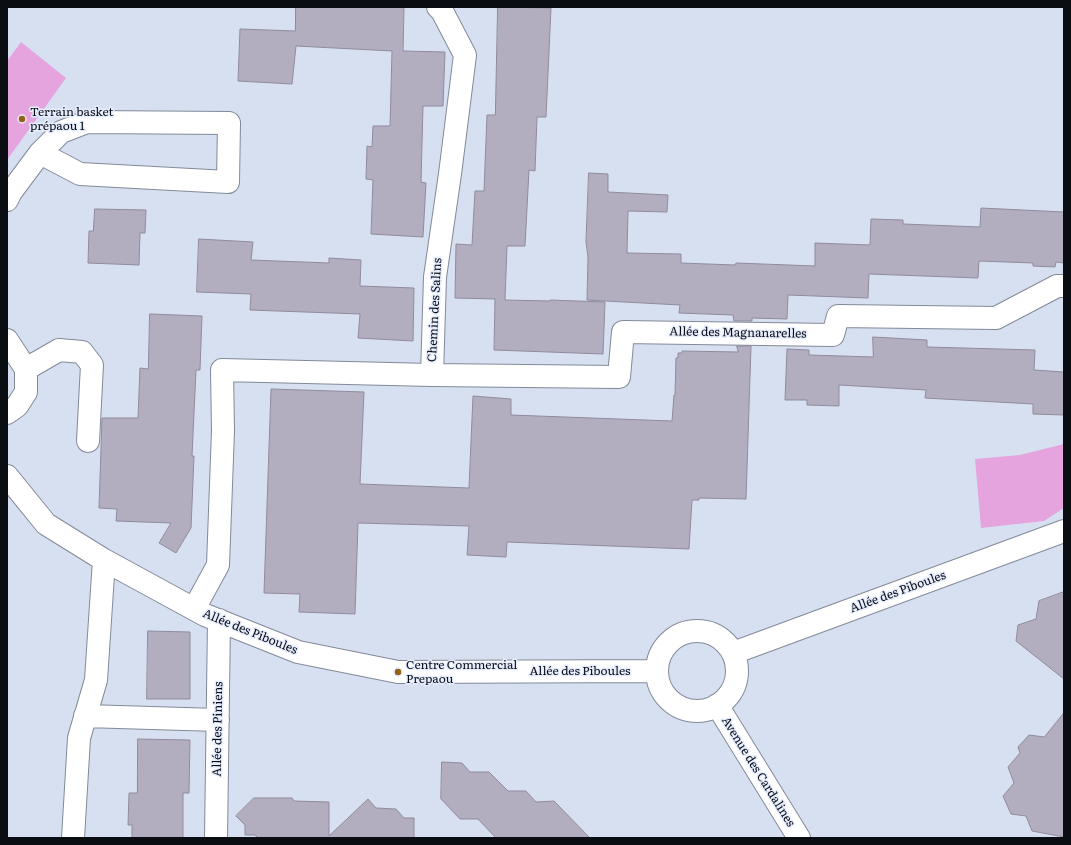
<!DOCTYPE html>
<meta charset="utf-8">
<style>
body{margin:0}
#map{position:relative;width:1071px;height:845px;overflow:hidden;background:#d7e0f1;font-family:Literata,serif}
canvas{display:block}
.frame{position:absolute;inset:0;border:8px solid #0a0d12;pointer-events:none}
</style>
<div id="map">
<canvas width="1071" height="845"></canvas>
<div class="frame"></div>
</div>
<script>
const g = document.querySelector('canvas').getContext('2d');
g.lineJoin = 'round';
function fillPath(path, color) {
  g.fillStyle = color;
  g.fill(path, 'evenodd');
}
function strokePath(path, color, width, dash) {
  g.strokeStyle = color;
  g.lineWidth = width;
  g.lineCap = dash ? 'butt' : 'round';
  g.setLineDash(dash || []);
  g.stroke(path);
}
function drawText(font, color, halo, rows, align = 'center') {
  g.font = font + ' Literata,serif';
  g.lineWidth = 3;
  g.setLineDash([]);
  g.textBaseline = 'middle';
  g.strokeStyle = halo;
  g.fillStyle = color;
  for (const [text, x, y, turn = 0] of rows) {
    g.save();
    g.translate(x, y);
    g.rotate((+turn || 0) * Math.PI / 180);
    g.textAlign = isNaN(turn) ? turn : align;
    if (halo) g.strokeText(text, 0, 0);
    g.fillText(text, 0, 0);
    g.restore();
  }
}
const green = new Path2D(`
 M 21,42 L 66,78 L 7,160 L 7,61 Z
 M 1064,444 L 1064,508 L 1044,521 L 981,528 L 975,459 L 1020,455 Z`);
const building = new Path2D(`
 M 296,7 L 404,7 L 403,51 L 445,52 L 443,106 L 423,106 L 421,182 L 426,183 L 423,237 L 371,234 L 373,180 L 366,179 L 367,146 L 372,147 L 373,126 L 390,126 L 392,51 L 296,46 L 292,84 L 238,81 L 240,29 L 295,31 Z
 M 498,7 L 551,8 L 546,117 L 537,117 L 535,171 L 529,170 L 525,246 L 507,246 L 505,300 L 550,301 L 550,300 L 605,302 L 603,354 L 494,350 L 495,299 L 455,298 L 456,244 L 472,245 L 475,191 L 484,191 L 487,115 L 495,115 Z
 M 589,173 L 608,174 L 608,192 L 668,195 L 667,212 L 628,211 L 627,253 L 681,254 L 681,263 L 735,265 L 736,263 L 815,266 L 815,243 L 870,245 L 871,219 L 903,220 L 903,224 L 980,227 L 981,208 L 1064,212 L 1064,263 L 1056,262 L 1055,267 L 1033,266 L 1033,263 L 979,261 L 978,278 L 869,274 L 868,298 L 788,295 L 787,319 L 752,318 L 752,321 L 734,321 L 733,315 L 679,313 L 680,305 L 587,300 L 588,257 L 586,242 Z
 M 95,209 L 146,210 L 145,233 L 140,233 L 139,265 L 88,263 L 89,231 L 93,231 Z
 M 199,239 L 253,242 L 251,260 L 329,263 L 329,258 L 361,260 L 360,286 L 414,288 L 413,341 L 358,338 L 360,314 L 250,310 L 251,294 L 197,292 Z
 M 150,314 L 202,316 L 200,370 L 196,370 L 192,456 L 194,456 L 191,528 L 176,553 L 159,543 L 171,523 L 116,521 L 117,509 L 99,508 L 102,418 L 138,418 L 140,368 L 148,369 Z
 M 873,337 L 927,340 L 927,347 L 1035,350 L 1034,370 L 1064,372 L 1064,415 L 1033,414 L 1033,404 L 925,398 L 926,390 L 839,385 L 839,406 L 807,405 L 807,400 L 785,400 L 787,349 L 809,350 L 809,355 L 873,357 Z
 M 737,346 L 751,346 L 746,499 L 699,498 L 699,500 L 692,500 L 689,549 L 507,542 L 506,557 L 467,555 L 469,526 L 358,523 L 355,614 L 299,612 L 300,594 L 264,593 L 271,389 L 364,392 L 360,484 L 469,488 L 473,396 L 511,399 L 511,415 L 672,421 L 674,395 L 675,395 L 676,358 L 678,358 L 678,353 L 682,353 L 682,351 L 738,352 Z
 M 1064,592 L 1064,679 L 1016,641 L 1018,625 L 1036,619 L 1039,601 Z
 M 148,631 L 190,632 L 190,699 L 147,699 Z
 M 1064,713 L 1064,837 L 1032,831 L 1026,816 L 1011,814 L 1003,796 L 1014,783 L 1008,767 L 1020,753 L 1018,747 L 1029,735 L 1044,737 Z
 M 138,739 L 190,740 L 189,793 L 183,793 L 183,838 L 132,838 L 132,825 L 128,825 L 129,793 L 137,793 Z
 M 442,762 L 462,763 L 470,772 L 489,772 L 508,791 L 526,791 L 536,802 L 554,801 L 590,838 L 496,838 L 478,819 L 460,819 L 441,799 Z
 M 254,798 L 292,798 L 294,801 L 329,802 L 329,836 L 368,799 L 376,808 L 396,809 L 404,818 L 414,818 L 414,838 L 258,838 L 255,835 L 245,835 L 245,825 L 236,816 Z`);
const minor = new Path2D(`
 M 7,200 L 11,192 L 40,153 L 61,132 L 87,122 L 229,123 L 228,182 L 80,174 L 40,153
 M 7,340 L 26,369 L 26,392 L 17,406 L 7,413
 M 26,369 L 59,350 L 82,352 L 92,365 L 88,441
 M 432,375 L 619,377 L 623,332 L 833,335 L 838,316 L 996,318 L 1057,286 L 1064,286
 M 7,476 L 46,524 L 104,560 L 205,615 L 298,652 L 398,672 L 657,671
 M 194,609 L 218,565 L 223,431 L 222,370 L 432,375 L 435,277 L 450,174 L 465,55 L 442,11 L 438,7
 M657 671a40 40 0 1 1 80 0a40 40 0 1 1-80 0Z
 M 733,653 L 1064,531
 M 717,705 L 799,838
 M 85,716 L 218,720
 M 73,838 L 79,738 L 96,680 L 104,560
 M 216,838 L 219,620`);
const markers = [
 [22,119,4,"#956116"],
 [398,672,4,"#956116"]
];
const poiNames = [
 ["Terrain basket",30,112],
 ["prépaou 1",30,126],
 ["Centre Commercial",406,665],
 ["Prepaou",406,679]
];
const streetNames = [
 ["Chemin des Salins",435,310,-87],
 ["Allée des Magnanarelles",738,333,1],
 ["Allée des Piboules",898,592,-20],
 ["Allée des Piboules",250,632,22],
 ["Allée des Piboules",580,671],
 ["Allée des Piniens",218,729,-89],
 ["Avenue des Cardalines",758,772,58]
];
fillPath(green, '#e5a4de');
fillPath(building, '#b2aec0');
strokePath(building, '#8f8b9c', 1);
strokePath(minor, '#828a99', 24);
strokePath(minor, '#fff', 22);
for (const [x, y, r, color] of markers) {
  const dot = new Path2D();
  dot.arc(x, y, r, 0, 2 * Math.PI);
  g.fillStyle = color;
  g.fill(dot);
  strokePath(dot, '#e5edff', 1.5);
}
drawText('12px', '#0a0d12', '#e5edff', poiNames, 'left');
drawText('12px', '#0a0d12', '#e5edff', streetNames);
</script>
